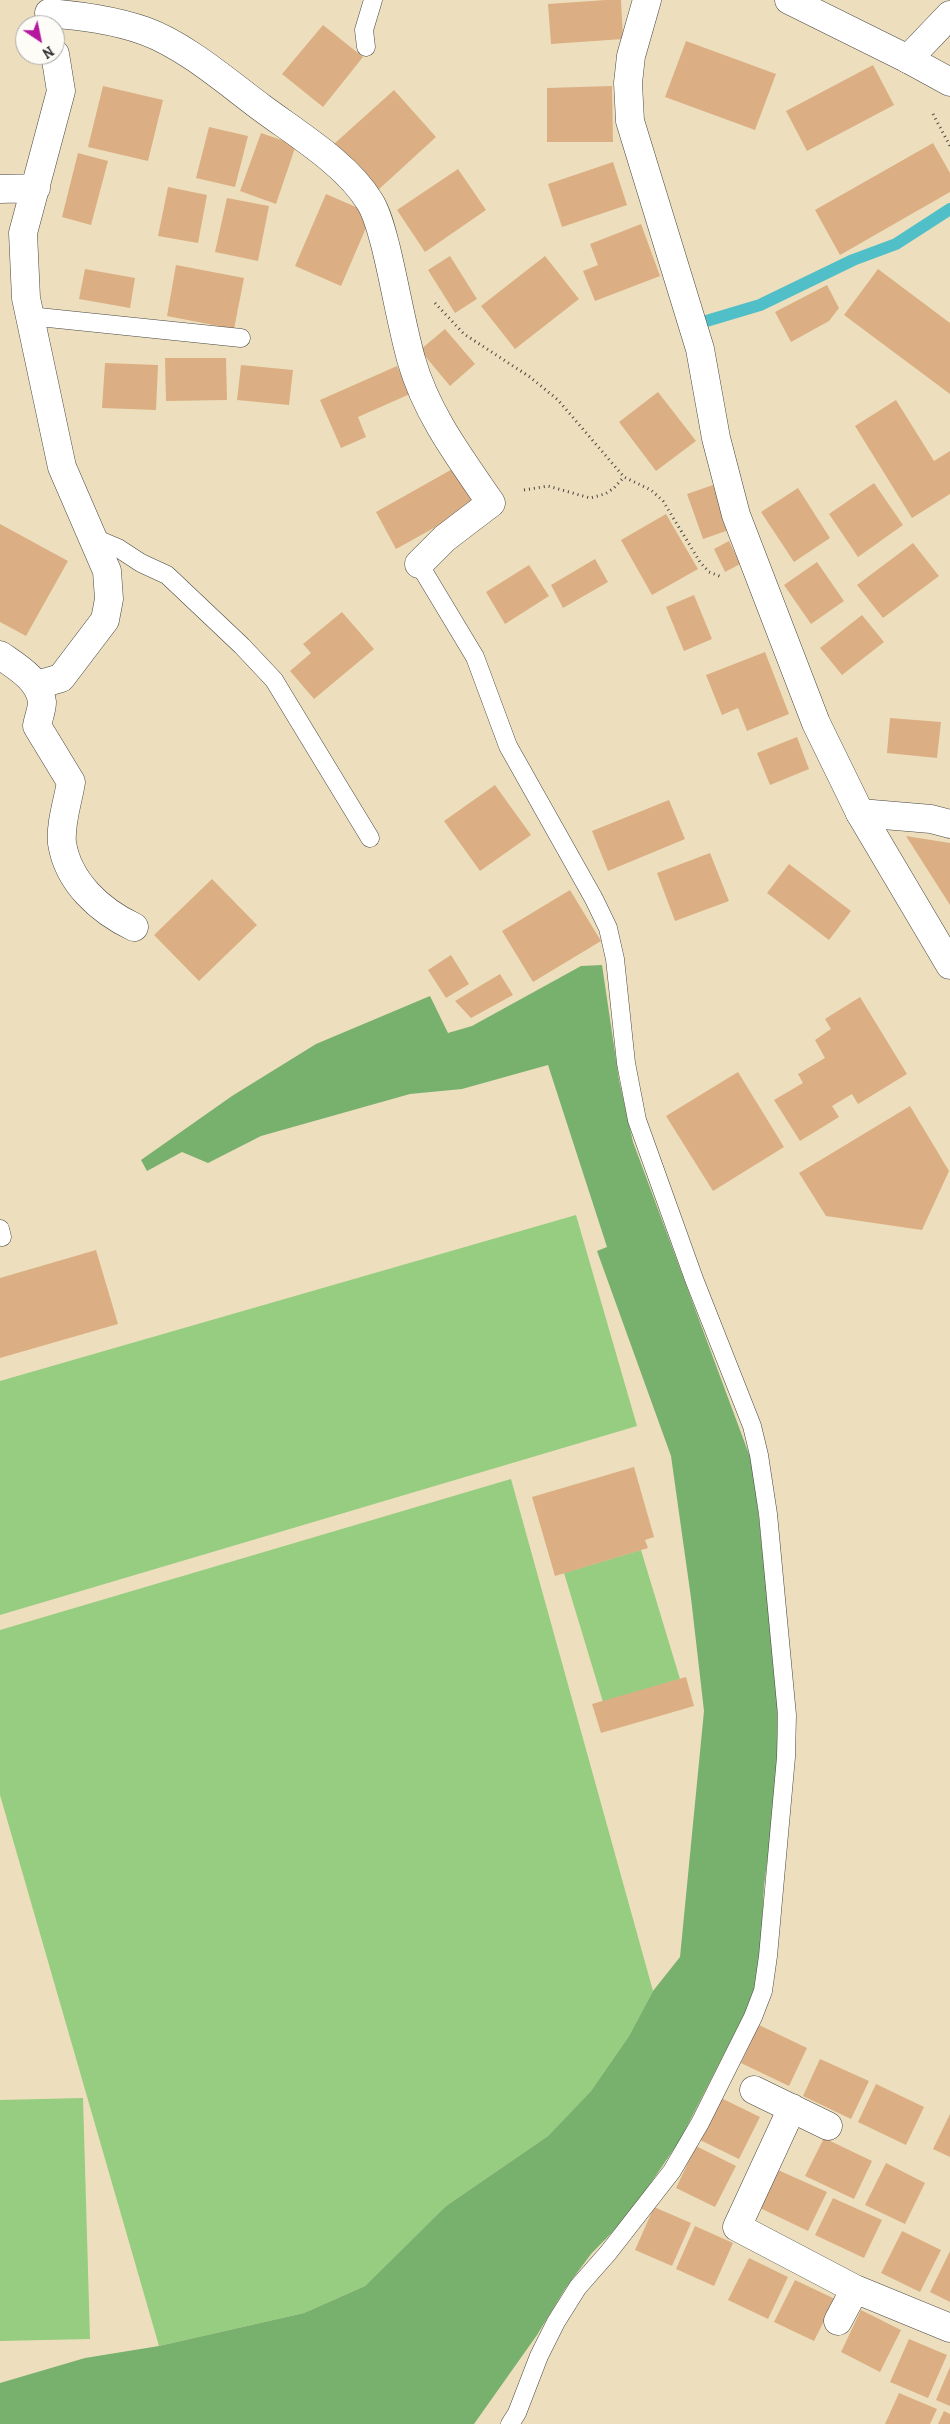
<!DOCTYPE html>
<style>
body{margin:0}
#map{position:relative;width:950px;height:2424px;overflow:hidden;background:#eddfbd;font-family:Alegreya,serif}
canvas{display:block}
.north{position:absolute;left:15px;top:15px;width:50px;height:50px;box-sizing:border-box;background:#fdfcf7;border:1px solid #a9a8a5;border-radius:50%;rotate:146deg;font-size:14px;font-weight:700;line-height:20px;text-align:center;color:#2b2b2b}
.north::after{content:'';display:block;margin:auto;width:18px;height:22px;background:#b5179e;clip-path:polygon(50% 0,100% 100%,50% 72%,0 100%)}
</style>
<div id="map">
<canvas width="950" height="2424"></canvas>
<div class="north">N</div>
</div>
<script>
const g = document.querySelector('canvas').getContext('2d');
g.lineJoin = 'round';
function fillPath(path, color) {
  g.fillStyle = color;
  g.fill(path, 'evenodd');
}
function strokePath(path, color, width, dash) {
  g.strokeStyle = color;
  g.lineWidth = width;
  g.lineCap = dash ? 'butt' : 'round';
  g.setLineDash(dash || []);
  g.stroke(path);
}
const green = new Path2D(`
 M 576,1215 L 637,1426 L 0,1615 L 0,1381 Z
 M 511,1479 L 653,1991 L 629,2036 L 591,2091 L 548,2136 L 446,2206 L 365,2286 L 304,2313 L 159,2346 L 0,1795 L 0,1630 Z
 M 641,1550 L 680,1679 L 603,1702 L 564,1573 Z
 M 83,2098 L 90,2339 L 0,2341 L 0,2100 Z`);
const forest = new Path2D(`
 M 602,965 L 619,1080 L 633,1142 L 753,1465 L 777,1684 L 777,1785 L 764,1886 L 760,1968 L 754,1995 L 680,2140 L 629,2215 L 591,2254 L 565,2289 L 537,2335 L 474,2424 L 0,2424 L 0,2383 L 85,2358 L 159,2346 L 304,2313 L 365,2286 L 446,2206 L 548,2136 L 591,2091 L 629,2036 L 653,1991 L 680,1957 L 704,1711 L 691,1598 L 671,1456 L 597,1251 L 607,1247 L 548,1065 L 462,1089 L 410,1094 L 261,1136 L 208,1163 L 182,1152 L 147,1171 L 141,1160 L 232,1096 L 316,1044 L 430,996 L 448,1033 L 472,1026 L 581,966 Z`);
const stream = new Path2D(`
 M 693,325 L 760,305 L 853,260 L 896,244 L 950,209`);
const building = new Path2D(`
 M 606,0 L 621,0 L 623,39 L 551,44 L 548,4 Z
 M 323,25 L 363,57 L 323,107 L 282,74 Z
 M 686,41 L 776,74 L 755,130 L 665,97 Z
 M 873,65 L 894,105 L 807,151 L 786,111 Z
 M 103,86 L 163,100 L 148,161 L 88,147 Z
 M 612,86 L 613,142 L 547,142 L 547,88 Z
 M 394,90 L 436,137 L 377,191 L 334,144 Z
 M 209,127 L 248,136 L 235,187 L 196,178 Z
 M 261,133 L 296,145 L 276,204 L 240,191 Z
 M 933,143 L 950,173 L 950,192 L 840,255 L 815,210 Z
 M 78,153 L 108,161 L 91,225 L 62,217 Z
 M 613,162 L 627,205 L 562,227 L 548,184 Z
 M 458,169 L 486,210 L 425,252 L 397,210 Z
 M 168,187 L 207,195 L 198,243 L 158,236 Z
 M 326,194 L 372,214 L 341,286 L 295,266 Z
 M 227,198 L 269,206 L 258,261 L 215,252 Z
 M 641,224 L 660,276 L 595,301 L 583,271 L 598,265 L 590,244 Z
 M 450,256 L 477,299 L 455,313 L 428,270 Z
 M 545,256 L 579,299 L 515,349 L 481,306 Z
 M 176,265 L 244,278 L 234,329 L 167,316 Z
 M 85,269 L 135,278 L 130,308 L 79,299 Z
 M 878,269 L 950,323 L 950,394 L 844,315 Z
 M 827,285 L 839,308 L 829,321 L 791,342 L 775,312 Z
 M 445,329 L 475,364 L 450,386 L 420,350 Z
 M 165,358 L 226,358 L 227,400 L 166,401 Z
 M 105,363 L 158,365 L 156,410 L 102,408 Z
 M 241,365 L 293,370 L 289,405 L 237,400 Z
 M 397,366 L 410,394 L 358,417 L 366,437 L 341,448 L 320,400 Z
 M 658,392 L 696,441 L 656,471 L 619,422 Z
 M 896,400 L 934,461 L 950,451 L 950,494 L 912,518 L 855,426 Z
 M 456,467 L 477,504 L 396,549 L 376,512 Z
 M 874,483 L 903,525 L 858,557 L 829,514 Z
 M 713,485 L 729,530 L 703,539 L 687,494 Z
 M 798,488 L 830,538 L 794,562 L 761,512 Z
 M 666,514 L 698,569 L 652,595 L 621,540 Z
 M 0,524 L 68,561 L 26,636 L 0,622 Z
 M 729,541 L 740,564 L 725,572 L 714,549 Z
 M 913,543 L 939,576 L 883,618 L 857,585 Z
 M 595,559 L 608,582 L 563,608 L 551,585 Z
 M 817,562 L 844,601 L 811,624 L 784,585 Z
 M 529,565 L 549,596 L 505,624 L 486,592 Z
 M 694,595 L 712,639 L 684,651 L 666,607 Z
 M 342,612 L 374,649 L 314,699 L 290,671 L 311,653 L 303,644 Z
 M 862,615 L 884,642 L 842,675 L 820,648 Z
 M 765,652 L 789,714 L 747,731 L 738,708 L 722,715 L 706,675 Z
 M 890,718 L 941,722 L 937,758 L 887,753 Z
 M 797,737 L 809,769 L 770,785 L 757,753 Z
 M 495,785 L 531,835 L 480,871 L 444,821 Z
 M 669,800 L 685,839 L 608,871 L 592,831 Z
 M 906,836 L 950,843 L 950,905 Z
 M 710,853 L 729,901 L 675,921 L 657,873 Z
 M 789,864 L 851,911 L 829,940 L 767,893 Z
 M 212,879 L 257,925 L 199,981 L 154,935 Z
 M 570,890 L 601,941 L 533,982 L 502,931 Z
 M 451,955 L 469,984 L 446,998 L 428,970 Z
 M 500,974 L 513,995 L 471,1018 L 455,1001 Z
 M 860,997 L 907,1074 L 858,1104 L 852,1094 L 832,1106 L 839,1117 L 800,1141 L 774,1100 L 803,1083 L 798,1074 L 825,1058 L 815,1040 L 831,1029 L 825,1019 Z
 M 738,1072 L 784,1147 L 713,1191 L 666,1116 Z
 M 910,1106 L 949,1171 L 922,1230 L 826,1216 L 799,1173 Z
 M 96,1250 L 118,1324 L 0,1358 L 0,1278 Z
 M 634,1467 L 654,1537 L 645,1540 L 648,1548 L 555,1576 L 532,1497 Z
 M 686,1677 L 694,1706 L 601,1733 L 592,1704 Z
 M 759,2025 L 807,2048 L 789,2086 L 741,2063 Z
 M 820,2059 L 869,2081 L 851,2119 L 803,2096 Z
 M 876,2084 L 924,2107 L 906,2145 L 858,2122 Z
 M 721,2098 L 760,2117 L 739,2159 L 700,2140 Z
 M 950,2114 L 950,2157 L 933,2149 Z
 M 824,2138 L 872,2161 L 854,2199 L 805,2176 Z
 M 696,2146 L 736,2166 L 715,2207 L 676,2188 Z
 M 886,2163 L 925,2183 L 905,2224 L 865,2205 Z
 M 778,2170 L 827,2192 L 808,2231 L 760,2208 Z
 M 833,2198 L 882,2220 L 864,2258 L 815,2235 Z
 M 654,2207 L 691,2223 L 672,2266 L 635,2250 Z
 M 695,2226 L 733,2243 L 714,2286 L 676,2269 Z
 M 902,2231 L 941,2250 L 920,2292 L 881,2273 Z
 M 950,2251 L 950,2302 L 930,2292 Z
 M 749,2258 L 788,2277 L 768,2319 L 728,2300 Z
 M 795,2280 L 835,2299 L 814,2341 L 774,2322 Z
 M 861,2310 L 901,2330 L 880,2372 L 841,2352 Z
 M 909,2339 L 947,2355 L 928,2398 L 890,2382 Z
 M 950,2367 L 950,2406 L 936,2400 Z
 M 899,2393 L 937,2409 L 930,2424 L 885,2424 Z
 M 944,2411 L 950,2414 L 950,2424 L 938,2424 Z`);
const path = new Path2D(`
 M 933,114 L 950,146
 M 435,303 L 464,334 L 530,377 L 558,400 L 624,477 L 651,490 L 663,501 L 700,562 L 709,572 L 722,577
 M 524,490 L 548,486 L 590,498 L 605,494 L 614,488 L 624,477`);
const lane = new Path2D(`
 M 366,47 L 364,30 L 373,0
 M 29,316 L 241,338
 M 92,537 L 118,548 L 141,563 L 167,575 L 242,646 L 274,680 L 370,838
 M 419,564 L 475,657 L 508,746 L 594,899 L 608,928 L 615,959 L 626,1063 L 637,1120 L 694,1279 L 752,1426 L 759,1455 L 768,1514 L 787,1715 L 786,1757 L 768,1956 L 763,1991 L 753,2017 L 700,2123 L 672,2171 L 608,2253 L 578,2287 L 556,2322 L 539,2356 L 517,2413 L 510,2424
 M 0,1229 L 2,1237`);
const street = new Path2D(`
 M 49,13 C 81,16 114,20 145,31 C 186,46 227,82 262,108 C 297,134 347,164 370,202 C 378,215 382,233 386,248 C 395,285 401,322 411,359 C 426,413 460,458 491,503 L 445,538 L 419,564
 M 908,59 L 950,15
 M 0,189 L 36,188
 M 0,655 C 17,667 40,680 42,702 C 42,710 38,719 37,726 L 71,782 C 68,801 60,824 62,843 C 68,882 100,911 134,927
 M 37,685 L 61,678 L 105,620 L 109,599 L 107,571 L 62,467 L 26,298 L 23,233 L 61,91 L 55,54
 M 860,813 L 931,819 L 950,824
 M 754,2090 L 828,2126
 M 792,2108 L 737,2227 L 855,2289 L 950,2328
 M 838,2321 L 855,2289`);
const secondary = new Path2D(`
 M 647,0 L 631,56 L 628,83 L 630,121 L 700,349 L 716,438 L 736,515 L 816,723 L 860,813 L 950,965
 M 789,0 L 908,59 L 950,82`);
fillPath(green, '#96cd80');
fillPath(forest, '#78b06e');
strokePath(stream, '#51bfc7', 12);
fillPath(building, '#dbaf83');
strokePath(lane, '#484641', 19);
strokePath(street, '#484641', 29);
strokePath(secondary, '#484641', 29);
strokePath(path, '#484641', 3, [1, 4]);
strokePath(lane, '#fff', 18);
strokePath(street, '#fff', 28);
strokePath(secondary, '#fff', 28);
</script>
